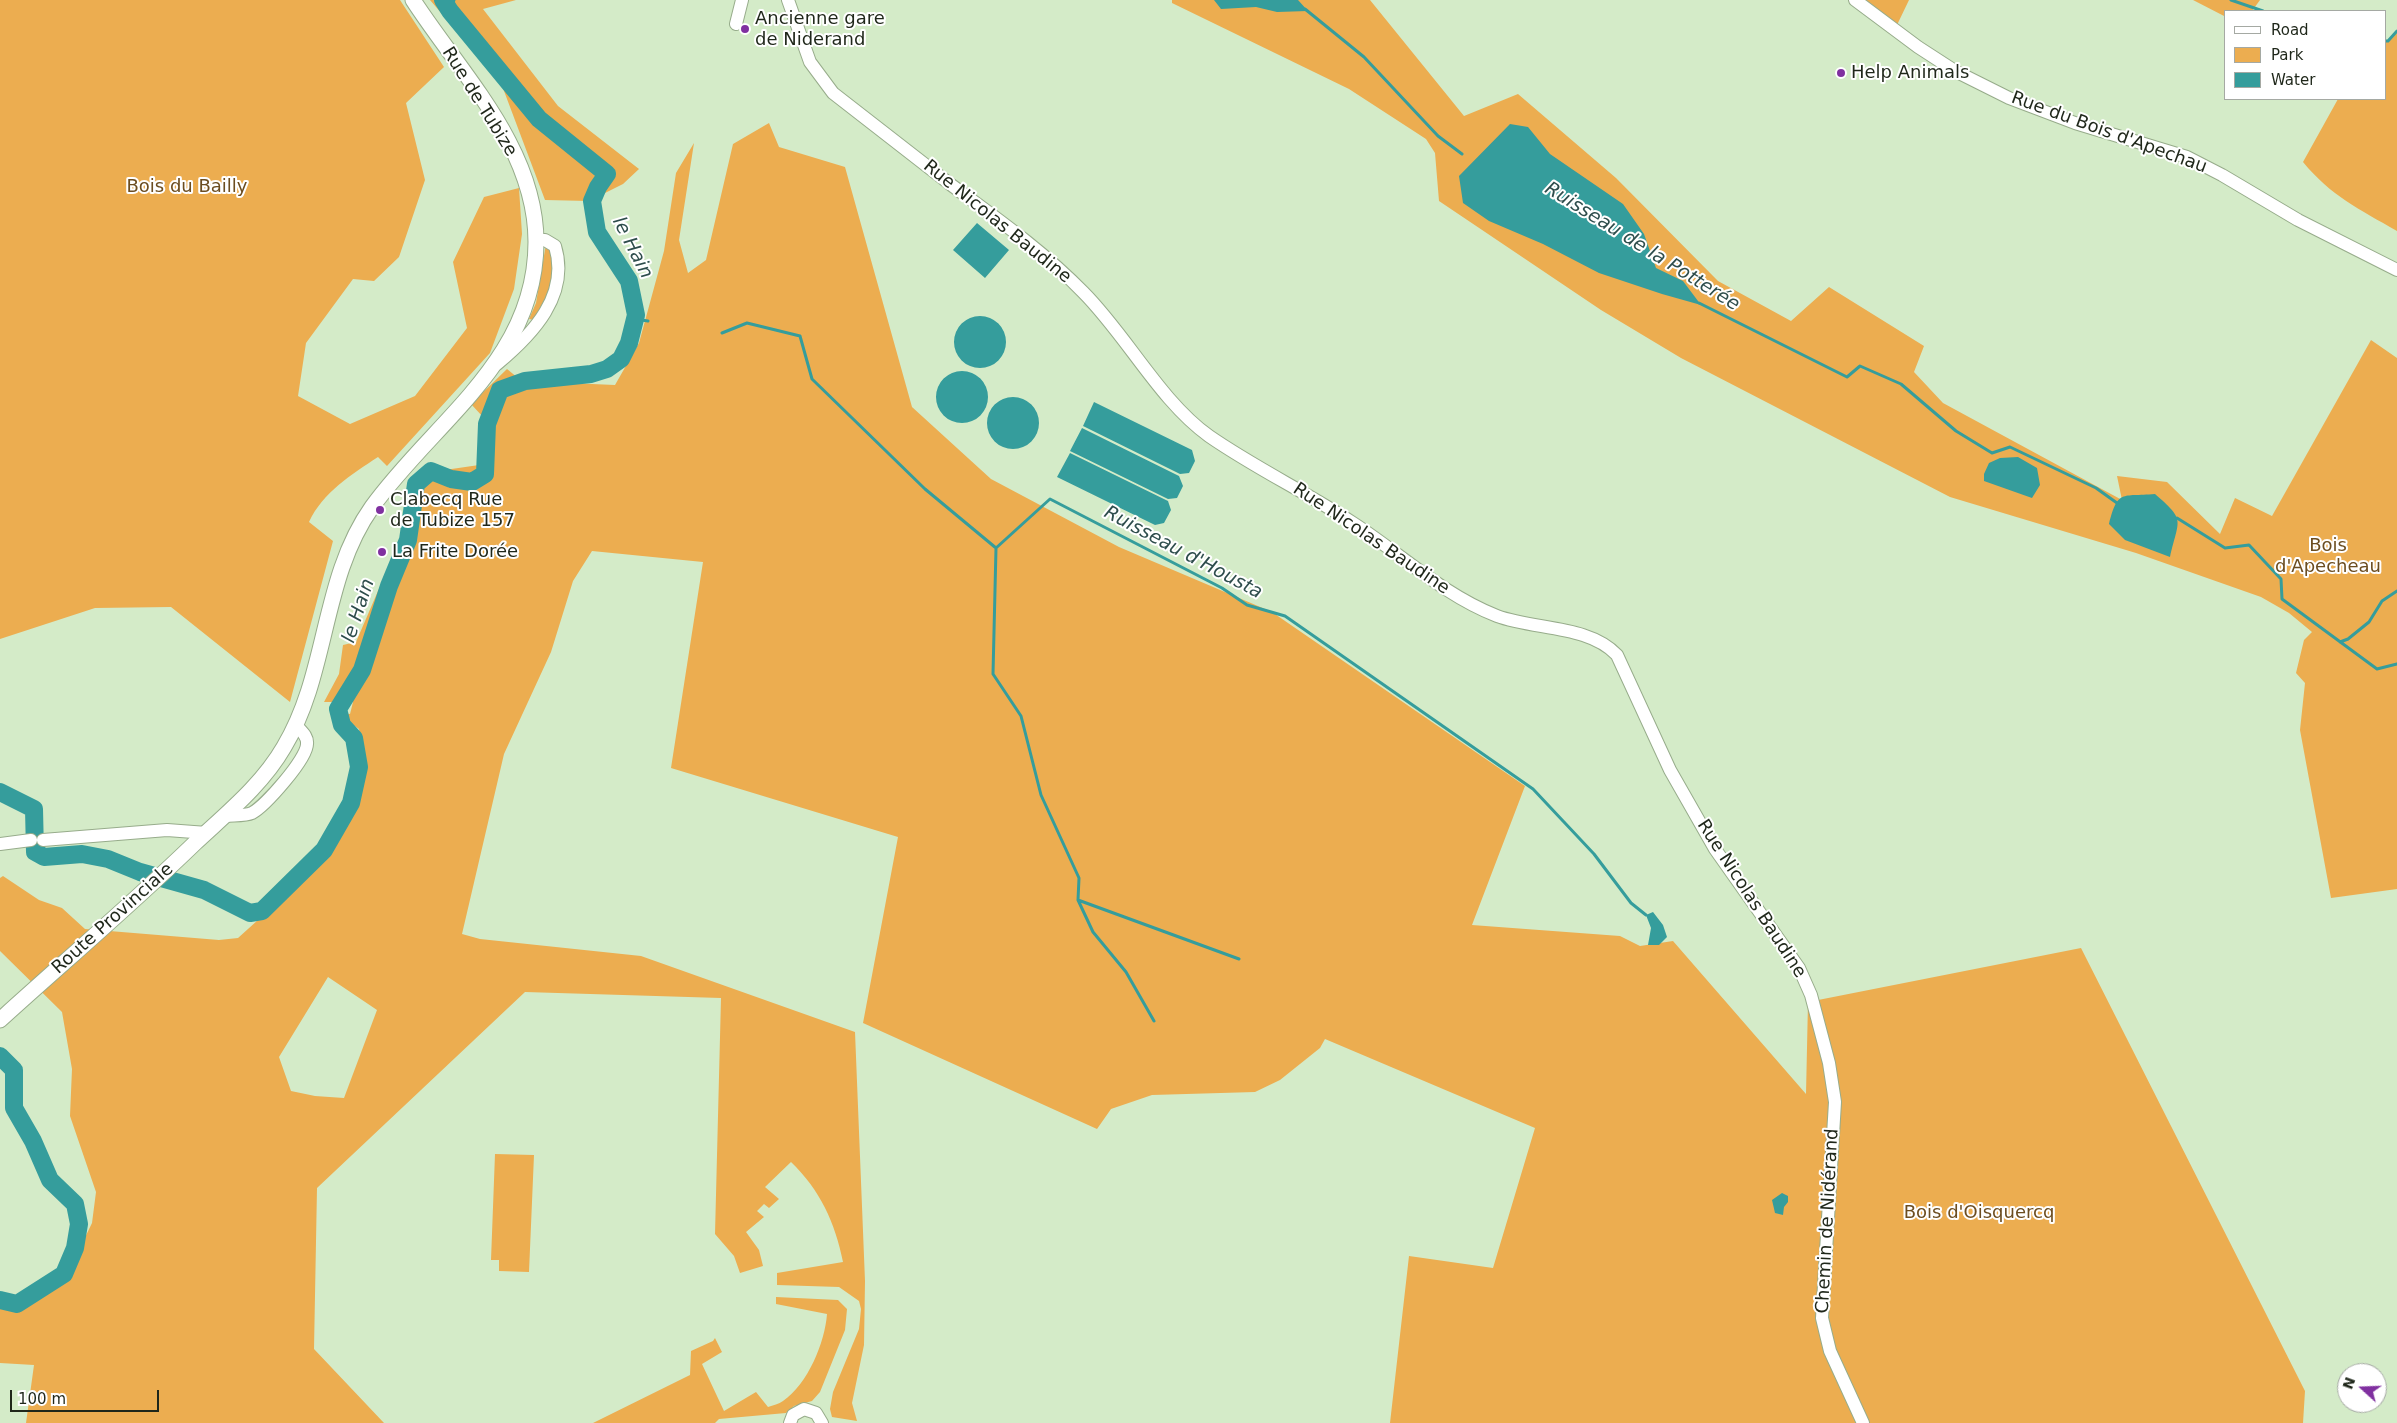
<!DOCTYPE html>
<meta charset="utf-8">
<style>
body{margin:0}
#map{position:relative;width:2397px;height:1423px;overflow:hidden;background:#d4ebc8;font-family:"DejaVu Sans",sans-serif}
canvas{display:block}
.legend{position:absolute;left:2224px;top:10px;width:162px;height:90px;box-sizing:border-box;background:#fff;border:1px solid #a5a9a3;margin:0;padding:6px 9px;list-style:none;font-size:15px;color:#1f271a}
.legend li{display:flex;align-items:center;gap:10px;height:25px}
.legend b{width:25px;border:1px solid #a5a9a3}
.north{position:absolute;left:2337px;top:1363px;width:50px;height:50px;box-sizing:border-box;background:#fff;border:1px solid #a5a9a3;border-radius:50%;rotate:290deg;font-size:14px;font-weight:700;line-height:20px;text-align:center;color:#1f271a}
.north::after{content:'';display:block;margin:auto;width:18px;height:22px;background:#8030a0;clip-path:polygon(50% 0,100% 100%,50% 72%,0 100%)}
.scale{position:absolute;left:10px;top:1390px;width:149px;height:22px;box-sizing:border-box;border:2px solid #1f271a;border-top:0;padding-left:6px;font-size:15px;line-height:18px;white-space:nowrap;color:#1f271a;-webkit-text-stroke:4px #fff;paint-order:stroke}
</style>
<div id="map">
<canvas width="2397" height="1423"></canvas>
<ul class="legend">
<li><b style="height:6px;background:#fff"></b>Road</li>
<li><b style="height:14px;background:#ecad50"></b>Park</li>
<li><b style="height:14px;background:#359d9c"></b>Water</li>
</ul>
<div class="north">N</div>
<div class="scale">100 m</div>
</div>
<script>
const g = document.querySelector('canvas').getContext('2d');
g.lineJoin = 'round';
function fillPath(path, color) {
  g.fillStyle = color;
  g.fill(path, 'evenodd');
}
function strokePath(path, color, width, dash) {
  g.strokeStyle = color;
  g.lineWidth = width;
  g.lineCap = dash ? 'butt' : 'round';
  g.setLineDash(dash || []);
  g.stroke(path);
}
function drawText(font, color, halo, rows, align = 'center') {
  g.font = font + ' "DejaVu Sans",sans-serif';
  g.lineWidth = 4;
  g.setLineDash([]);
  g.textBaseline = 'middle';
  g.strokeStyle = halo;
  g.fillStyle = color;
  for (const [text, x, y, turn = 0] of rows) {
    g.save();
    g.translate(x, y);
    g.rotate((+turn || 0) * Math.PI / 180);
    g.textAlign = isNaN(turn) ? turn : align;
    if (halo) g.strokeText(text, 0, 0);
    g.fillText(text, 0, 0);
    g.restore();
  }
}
const green = new Path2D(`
 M 0,0 L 400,0 L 444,67 L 406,103 L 425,180 L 399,257 L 374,281 L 353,279 L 306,343 L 298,396 L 350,424 L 415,396 L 467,328 L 453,262 L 484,197 L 519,188 L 522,234 L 514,289 L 490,353 L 387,466 L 378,457 C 351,475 323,492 309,522 L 333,541 L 290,702 L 171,607 L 95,608 L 0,639 Z
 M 430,0 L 516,0 L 483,9 L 558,106 L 639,169 L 623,184 L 589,201 L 545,200 L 501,83 Z
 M 1172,0 L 1370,0 L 1464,116 L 1518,94 L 1616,178 L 1718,281 L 1791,321 L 1829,287 L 1924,346 L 1914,372 L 1943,403 L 2122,500 L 2117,476 L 2167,482 L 2220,534 L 2235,498 L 2272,516 L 2371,340 L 2397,358 L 2397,889 L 2331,898 L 2300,730 L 2305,683 L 2296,673 L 2304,640 L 2312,632 L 2289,613 L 2261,597 L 2136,553 L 1950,497 L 1681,358 L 1601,310 L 1439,201 L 1435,153 L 1426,139 L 1349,89 L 1172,3 Z
 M 1864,0 L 1909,0 L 1897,25 Z
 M 2193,0 L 2260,0 L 2252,11 L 2226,11 L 2226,17 Z
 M 2397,33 L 2397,231 C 2359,209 2331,196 2303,162 L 2338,99 L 2386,99 L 2386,41 Z
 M 769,123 L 779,147 L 845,167 L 912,407 L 991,479 L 1119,547 L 1272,612 L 1525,786 L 1472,925 L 1620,936 L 1640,946 L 1673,941 L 1806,1094 L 1808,1002 L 2081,948 L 2305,1391 L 2303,1423 L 1390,1423 L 1409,1256 L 1493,1268 L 1535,1128 L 1325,1039 L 1320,1048 L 1280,1080 L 1255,1092 L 1152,1095 L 1111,1109 L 1097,1129 L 863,1023 L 898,837 L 671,768 L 703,562 L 592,551 L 573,581 L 551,652 L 504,754 L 462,934 L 480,939 L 641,956 L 855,1032 L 865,1281 L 864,1345 L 852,1403 L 857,1421 L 832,1417 L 830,1409 L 833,1392 L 859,1329 L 861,1309 L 859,1301 L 839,1287 L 777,1285 L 777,1273 L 843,1262 C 835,1222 820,1190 791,1162 L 765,1187 L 779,1199 L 769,1208 L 764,1204 L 757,1211 L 764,1217 L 746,1232 L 759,1250 L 763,1266 L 740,1273 L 734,1256 L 715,1234 L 721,998 L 525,992 L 317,1188 L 314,1349 L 384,1423 L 26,1423 L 34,1365 L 0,1363 L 0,1306 L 10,1308 L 31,1303 L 62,1285 L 92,1223 L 96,1192 L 70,1116 L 72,1069 L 62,1012 L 0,951 L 0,878 L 3,876 L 39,900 L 62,908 L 85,929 L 219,940 L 238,938 L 309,874 L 364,776 L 359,729 L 335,712 L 350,714 L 353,702 L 324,702 L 339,674 L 343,645 L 356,642 L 381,584 L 401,547 L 407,524 L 407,495 L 431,472 L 479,465 L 483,417 L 471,404 L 507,369 L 518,378 L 534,374 L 546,382 L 615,385 L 639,343 L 664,251 L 676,173 L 694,143 L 679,240 L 688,273 L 706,260 L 733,144 ZM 328,977 L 377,1010 L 344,1098 L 315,1096 L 291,1091 L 279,1057 Z
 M 546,244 L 551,246 L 554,282 L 535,320 L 529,319 L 536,303 Z
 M 495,1154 L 534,1155 L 529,1272 L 499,1271 L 499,1260 L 491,1260 Z
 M 776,1297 L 838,1300 L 847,1309 L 845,1330 L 820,1392 L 812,1401 L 794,1406 L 786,1413 L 719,1419 L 715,1423 L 593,1423 L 690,1375 L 691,1351 L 713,1341 L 715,1338 L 722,1352 L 702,1364 L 724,1411 L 756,1392 L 768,1407 C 773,1405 779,1404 783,1401 C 808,1384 825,1342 827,1314 L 776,1304 Z`);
const water = new Path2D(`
 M 1214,0 L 1298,0 L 1308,11 L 1277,12 L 1256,7 L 1221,9 Z
 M 1510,124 L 1528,127 L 1550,154 L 1623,204 L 1644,234 L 1656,268 L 1683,281 L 1701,305 L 1662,294 L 1599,273 L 1543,244 L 1489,221 L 1463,203 L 1459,176 Z
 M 977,223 L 1009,250 L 985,278 L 953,250 Z
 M954 342a26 26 0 1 1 52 0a26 26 0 1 1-52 0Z
 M936 397a26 26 0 1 1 52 0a26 26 0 1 1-52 0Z
 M987 423a26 26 0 1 1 52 0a26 26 0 1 1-52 0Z
 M 1094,402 L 1192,450 L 1195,461 L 1189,473 L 1180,474 L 1083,426 Z
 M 1082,428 L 1179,476 L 1183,486 L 1177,498 L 1168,499 L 1070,451 Z
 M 1070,453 L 1168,501 L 1171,510 L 1164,523 L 1155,525 L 1057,477 Z
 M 2018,457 L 2037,468 L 2040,485 L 2032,498 L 1984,481 L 1984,474 L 1989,463 L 2000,458 Z
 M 2155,494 C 2186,521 2179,518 2170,557 L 2125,540 L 2109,524 C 2118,489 2121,497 2155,494 Z
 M 1653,912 L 1663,925 L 1667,937 L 1659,945 L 1648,945 L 1651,928 L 1646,915 Z
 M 1782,1193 L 1788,1196 L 1788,1202 L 1784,1207 L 1783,1215 L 1775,1213 L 1772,1200 Z`);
const stream = new Path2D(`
 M 2231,0 L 2263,11
 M 1305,9 L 1364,57 L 1438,136 L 1462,154
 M 450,11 L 454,0
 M 2386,41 L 2388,41 L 2397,31
 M 1699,303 L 1847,377 L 1860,366 L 1901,384 L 1956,431 L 1992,453 L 2010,447 L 2096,488 L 2117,503
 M 635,319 L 648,321
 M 722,333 L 747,323 L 800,336 L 812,379 L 925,489 L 996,548 L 1050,499 L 1222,588 L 1247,605 L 1285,616 L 1533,789 L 1594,854 L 1631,903 L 1646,915
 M 2177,518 L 2225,548 L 2249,545 L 2281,579 L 2282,599 L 2377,669 L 2397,664
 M 996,548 L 993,674 L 1021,716 L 1041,795 L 1079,878 L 1078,900 L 1239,959
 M 2340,642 L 2348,639 L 2369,622 L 2382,601 L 2397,591
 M 1078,900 L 1093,932 L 1126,972 L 1154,1021`);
const river = new Path2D(`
 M 0,792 L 34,809 L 35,852 L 44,857 L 82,854 L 108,859 L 140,872 L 204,890 L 250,913 L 262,911 L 324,850 L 351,803 L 359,767 L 354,738 L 342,725 L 338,709 L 362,670 L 389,586 L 408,540 L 416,484 L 431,471 L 451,479 L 472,482 L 485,474 L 487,424 L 500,390 L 525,381 L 591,374 L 607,369 L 621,359 L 629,343 L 636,315 L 629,281 L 597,232 L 592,201 L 598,187 L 607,174 L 539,119 L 450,11 L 443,0
 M 0,1056 L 14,1070 L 14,1108 L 33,1141 L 50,1180 L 75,1204 L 79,1224 L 75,1248 L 64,1274 L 17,1304 L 0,1300`);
const minor = new Path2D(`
 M 788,0 L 810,62 L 833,93 C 872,123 911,154 950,184 C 996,218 1043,251 1083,292 C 1127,336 1160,401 1209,436 C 1255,468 1306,492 1353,523 C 1401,554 1443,595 1497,616 C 1535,630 1589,625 1617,655 L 1670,770 L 1715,849 L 1799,968 L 1811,995 L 1829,1063 L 1835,1102 L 1822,1318 L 1830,1351 L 1863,1423
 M 1855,0 L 1918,47 L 1955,71 L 2009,98 L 2075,123 L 2187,157 L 2222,175 L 2298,220 L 2397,270
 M 736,24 L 742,0
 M 497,364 C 533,334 570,295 555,246 L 545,240 L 536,240
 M 225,816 C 233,815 245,816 252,813 C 265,806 307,759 307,744 C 308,736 301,731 296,725
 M 43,840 L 167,830 L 207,833
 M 0,844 L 31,840
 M 790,1423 L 793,1415 L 804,1409 L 816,1413 L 822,1423`);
const major = new Path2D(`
 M 0,1020 C 65,961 132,904 195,843 C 227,813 262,785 284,747 C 329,672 321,579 372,507 C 434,421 536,360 536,242 C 536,148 461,74 413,0`);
const markers = [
 [745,29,5,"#8030a0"],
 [1841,73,5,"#8030a0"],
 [380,510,5,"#8030a0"],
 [382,552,5,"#8030a0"]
];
const poiNames = [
 ["Ancienne gare",755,19],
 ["de Niderand",755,40],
 ["Help Animals",1851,73],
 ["Clabecq Rue",390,500],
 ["de Tubize 157",390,521],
 ["La Frite Dorée",392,552]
];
const streetNames = [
 ["Rue de Tubize",479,102,58],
 ["Rue du Bois d'Apechau",2109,133,20],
 ["Rue Nicolas Baudine",997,222,39],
 ["Rue Nicolas Baudine",1371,539,34],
 ["Rue Nicolas Baudine",1751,899,57],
 ["Route Provinciale",113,919,-42],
 ["Chemin de Nidérand",1828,1221,-87]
];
const parkNames = [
 ["Bois du Bailly",187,187],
 ["Bois",2328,546],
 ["d'Apecheau",2328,567],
 ["Bois d'Oisquercq",1979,1213]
];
const waterNames = [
 ["Ruisseau de la Potterée",1642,247,32],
 ["le Hain",632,248,63],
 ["Ruisseau d'Housta",1183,553,28],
 ["le Hain",359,611,-72]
];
fillPath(green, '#ecad50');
fillPath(water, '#359d9c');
strokePath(stream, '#359d9c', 3);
strokePath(river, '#359d9c', 18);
strokePath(minor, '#97ac8b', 14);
strokePath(major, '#97ac8b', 17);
strokePath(minor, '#fff', 12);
strokePath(major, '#fff', 15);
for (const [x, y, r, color] of markers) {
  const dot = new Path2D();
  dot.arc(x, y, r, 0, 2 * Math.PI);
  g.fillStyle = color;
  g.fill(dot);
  strokePath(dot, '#fff', 2);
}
drawText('18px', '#1f271a', '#fff', poiNames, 'left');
drawText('18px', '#1f271a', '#fff', streetNames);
drawText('18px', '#6c4d20', '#fff', parkNames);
drawText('italic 19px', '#2e4d4c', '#fff', waterNames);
</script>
